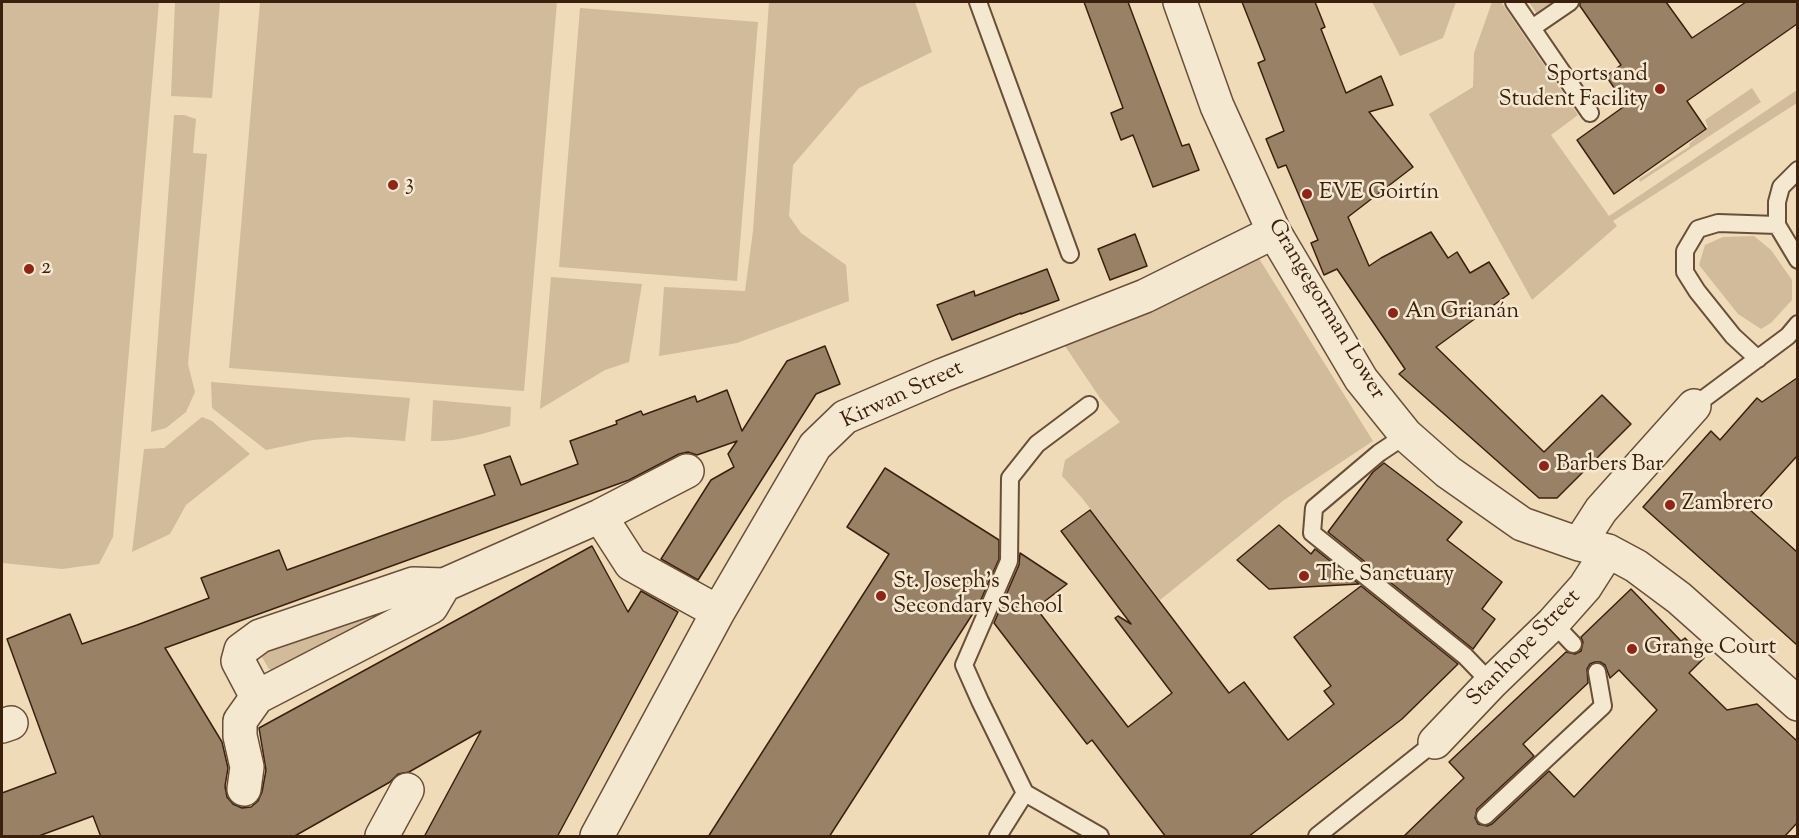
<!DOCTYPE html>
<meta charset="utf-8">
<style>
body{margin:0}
#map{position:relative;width:1799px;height:838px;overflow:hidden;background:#efdbb8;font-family:"Sorts Mill Goudy",serif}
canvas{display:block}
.frame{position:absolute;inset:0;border:3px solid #3c200e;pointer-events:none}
</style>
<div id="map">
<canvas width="1799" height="838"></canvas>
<div class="frame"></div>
</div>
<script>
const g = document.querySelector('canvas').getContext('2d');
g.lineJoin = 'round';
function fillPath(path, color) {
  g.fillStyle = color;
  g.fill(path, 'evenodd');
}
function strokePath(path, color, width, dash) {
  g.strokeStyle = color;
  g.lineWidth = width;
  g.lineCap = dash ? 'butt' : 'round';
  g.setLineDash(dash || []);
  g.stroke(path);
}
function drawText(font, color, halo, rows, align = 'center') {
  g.font = font + ' "Sorts Mill Goudy",serif';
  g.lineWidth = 5;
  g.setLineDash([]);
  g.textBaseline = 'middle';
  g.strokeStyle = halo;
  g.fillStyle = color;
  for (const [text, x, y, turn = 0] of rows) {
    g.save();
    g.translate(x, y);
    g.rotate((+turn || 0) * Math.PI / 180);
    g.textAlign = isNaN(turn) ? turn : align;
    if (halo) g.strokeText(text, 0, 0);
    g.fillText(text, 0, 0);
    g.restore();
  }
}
const green = new Path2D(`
 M 2,2 L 159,2 L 113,537 L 99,564 L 62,569 L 2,563 Z
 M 175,2 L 220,2 L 212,98 L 171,96 Z
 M 260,2 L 557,2 L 524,391 L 229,368 Z
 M 769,2 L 915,2 L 932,52 L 859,88 L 793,165 L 789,216 L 801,233 L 846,265 L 849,301 L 737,343 L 659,356 L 664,287 L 745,291 L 753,231 Z
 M 1372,2 L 1456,2 L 1443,38 L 1400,56 Z
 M 1492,2 L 1501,2 L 1578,115 L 1551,135 L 1609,216 L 1797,90 L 1797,103 L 1613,221 L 1617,226 L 1532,300 L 1429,114 L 1473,87 L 1474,53 Z
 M 1529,2 L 1555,2 L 1537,14 Z
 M 580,8 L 758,22 L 737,281 L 559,267 Z
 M 1752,88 L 1761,102 L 1640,182 L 1639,179 L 1690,146 L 1689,144 L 1708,127 L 1705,120 Z
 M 174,115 L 184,115 L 196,119 L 193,153 L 207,154 L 188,364 L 195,392 L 186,412 L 166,428 L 151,432 Z
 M 1754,236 L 1771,250 L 1792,280 L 1792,300 L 1771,323 L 1761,329 L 1738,314 L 1699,265 L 1705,245 L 1723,237 Z
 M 1258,257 L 1373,441 L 1284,500 L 1160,600 L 1082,498 L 1062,476 L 1065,460 L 1120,422 L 1100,398 L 1065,346 Z
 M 551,277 L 642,284 L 629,362 L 605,370 L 540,409 Z
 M 211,382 L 410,398 L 405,441 L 348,437 L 313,440 L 266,450 L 212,408 Z
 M 433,400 L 511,407 L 510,426 C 484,433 459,442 431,441 Z
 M 202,417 L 212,421 L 250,454 L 186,505 L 170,534 L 132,552 L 144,449 L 164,448 Z
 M 415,593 L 420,603 L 288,673 L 269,669 L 257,649 Z`);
const building = new Path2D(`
 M 1084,2 L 1128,2 L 1182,146 L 1189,144 L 1199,170 L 1153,187 L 1133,135 L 1121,140 L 1111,113 L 1123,108 Z
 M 1242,2 L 1315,2 L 1325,27 L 1321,29 L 1346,93 L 1381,76 L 1393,105 L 1369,112 L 1413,167 L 1348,217 L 1369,266 L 1381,258 L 1431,232 L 1448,258 L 1457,252 L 1470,273 L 1489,262 L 1509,294 L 1436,347 L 1544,452 L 1602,395 L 1631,424 L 1557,498 L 1539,498 L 1399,374 L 1405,369 L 1337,269 L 1324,275 L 1311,243 L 1318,240 L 1286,165 L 1278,168 L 1266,139 L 1284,131 L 1258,63 L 1265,60 Z
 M 1580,2 L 1666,2 L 1692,38 L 1746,2 L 1797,2 L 1797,24 L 1687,101 L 1706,129 L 1614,194 L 1577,140 L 1626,105 L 1606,76 L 1621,65 L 1580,6 Z
 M 1135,234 L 1147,266 L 1110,280 L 1098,249 Z
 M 1047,269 L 1059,300 L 1021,314 L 1021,313 L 952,340 L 937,305 L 974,291 L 975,296 Z
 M 825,346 L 840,384 L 816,394 L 698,580 L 661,559 L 711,480 L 734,467 L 728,454 L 737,441 L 697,455 L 688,452 L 679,454 L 629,480 L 165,648 L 222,742 L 228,768 L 225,786 L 227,797 L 233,804 L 242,808 L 251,807 L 258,801 L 262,792 L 266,770 L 259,728 L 592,546 L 628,612 L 641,591 L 678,612 L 557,837 L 424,837 L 481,731 L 409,772 L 398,774 L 390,782 L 293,837 L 101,837 L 93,816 L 36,837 L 2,837 L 2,793 L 56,773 L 7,639 L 70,614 L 82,644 L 137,625 L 209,598 L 201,578 L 279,550 L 287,570 L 495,495 L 484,465 L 510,456 L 521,485 L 578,464 L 570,441 L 617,424 L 616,421 L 641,411 L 643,415 L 695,396 L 697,402 L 727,390 L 742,431 L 787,361 Z
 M 1797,378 L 1797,456 L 1749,509 L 1797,552 L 1797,645 L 1643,507 L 1711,431 L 1720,440 L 1757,398 L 1762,402 Z
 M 1384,463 L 1462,522 L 1447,540 L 1502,582 L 1482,609 L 1495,619 L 1473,649 L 1328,532 L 1373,472 Z
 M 885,468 L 999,540 L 999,559 L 979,604 L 829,837 L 708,837 L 889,554 L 847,527 Z
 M 1090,510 L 1229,693 L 1244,682 L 1288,740 L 1334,704 L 1324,691 L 1331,686 L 1294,637 L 1361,586 L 1458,664 L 1402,719 L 1248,837 L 1166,837 L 1092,740 L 1087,744 L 994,623 L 1019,565 L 1020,553 L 1067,584 L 1036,608 L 1128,727 L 1172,693 L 1115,618 L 1118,616 L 1131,624 L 1061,531 Z
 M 1279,525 L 1311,554 L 1315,549 L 1359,584 L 1269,589 L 1237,560 Z
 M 1631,589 L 1681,641 L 1685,638 L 1704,658 L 1689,673 L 1727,710 L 1757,704 L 1797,741 L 1797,823 L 1784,837 L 1403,837 L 1464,778 L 1449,762 L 1566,652 L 1575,654 L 1581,651 L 1583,642 L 1581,637 ZM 1595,662 L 1600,662 L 1605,665 L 1610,678 L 1619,670 L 1657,710 L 1574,797 L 1549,771 L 1492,824 L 1487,826 L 1478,824 L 1475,818 L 1477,809 L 1534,756 L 1523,744 L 1588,683 L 1587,669 L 1590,664 Z`);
const service = new Path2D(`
 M 978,2 L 1070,254
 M 1514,2 L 1590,113
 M 1532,28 L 1570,2
 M 1798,170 L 1781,187 L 1777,202 L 1777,225 L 1798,260
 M 1758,359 L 1733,336 L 1697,291 L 1685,272 L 1685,251 L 1698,229 L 1718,223 L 1777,225
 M 1694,406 L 1788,336 L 1798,324
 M 1406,435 L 1379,453 L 1314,508 L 1312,533 L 1465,656 L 1491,683
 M 1553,623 L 1573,644
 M 1025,793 L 1100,836
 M 1485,816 L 1603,706 L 1597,672
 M 998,836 L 1025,793 L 980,701 L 964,665 L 1009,561 L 1010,478 L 1037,444 L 1089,405
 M 1317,836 L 1435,742`);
const minor = new Path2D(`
 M 1180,2 L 1217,106 L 1274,232 L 1361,379 L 1406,435 L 1448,472 L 1522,524 L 1579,544 L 1608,551 L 1636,566 L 1679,598 L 1798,704
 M 600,516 L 631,564 L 718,612
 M 1579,544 L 1601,510 L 1694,406
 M 444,585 L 431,607 L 257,697 L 238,661 L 241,650 L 260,636 L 413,584 L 444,585 L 600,516 L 687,471
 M 2,726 L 11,723
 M 1435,742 L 1491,683 L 1553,623 L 1585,587 L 1608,551
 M 244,789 L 247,767 L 240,736 L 240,721 L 257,697
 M 382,836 L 407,790
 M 597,836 L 718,612 L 815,446 L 845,417 L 943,375 L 1145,296 L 1274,232`);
const markers = [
 [1660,89,6,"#8f2418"],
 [393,185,6,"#8f2418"],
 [1307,194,6,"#8f2418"],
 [29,269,6,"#8f2418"],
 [1393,313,6,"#8f2418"],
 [1544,466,6,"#8f2418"],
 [1670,505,6,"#8f2418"],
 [1304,576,6,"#8f2418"],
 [881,596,6,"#8f2418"],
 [1632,649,6,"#8f2418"]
];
const poiNames = [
 ["Sports and",1648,76,"right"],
 ["Student Facility",1648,101,"right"],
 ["3",405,185],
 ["EVE Goirtín",1319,194],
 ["2",41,269],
 ["An Grianán",1405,313],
 ["Barbers Bar",1556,466],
 ["Zambrero",1682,505],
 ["The Sanctuary",1316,576],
 ["St. Joseph’s",893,583],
 ["Secondary School",893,608],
 ["Grange Court",1644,649]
];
const streetNames = [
 ["Grangegorman Lower",1325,310,59],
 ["Kirwan Street",903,396,-25],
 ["Stanhope Street",1525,649,-46]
];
fillPath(green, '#d1bb9b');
fillPath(building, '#998166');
strokePath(building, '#3c200e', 1.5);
strokePath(service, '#694f38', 20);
strokePath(minor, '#694f38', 36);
strokePath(service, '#f5e8d1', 16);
strokePath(minor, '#f5e8d1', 33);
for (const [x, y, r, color] of markers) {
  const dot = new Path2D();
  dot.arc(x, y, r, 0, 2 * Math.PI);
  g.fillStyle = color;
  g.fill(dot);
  strokePath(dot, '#f5e8d1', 2);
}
drawText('22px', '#3c200e', '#f5e8d1', poiNames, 'left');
drawText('22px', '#3c200e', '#f5e8d1', streetNames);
</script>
